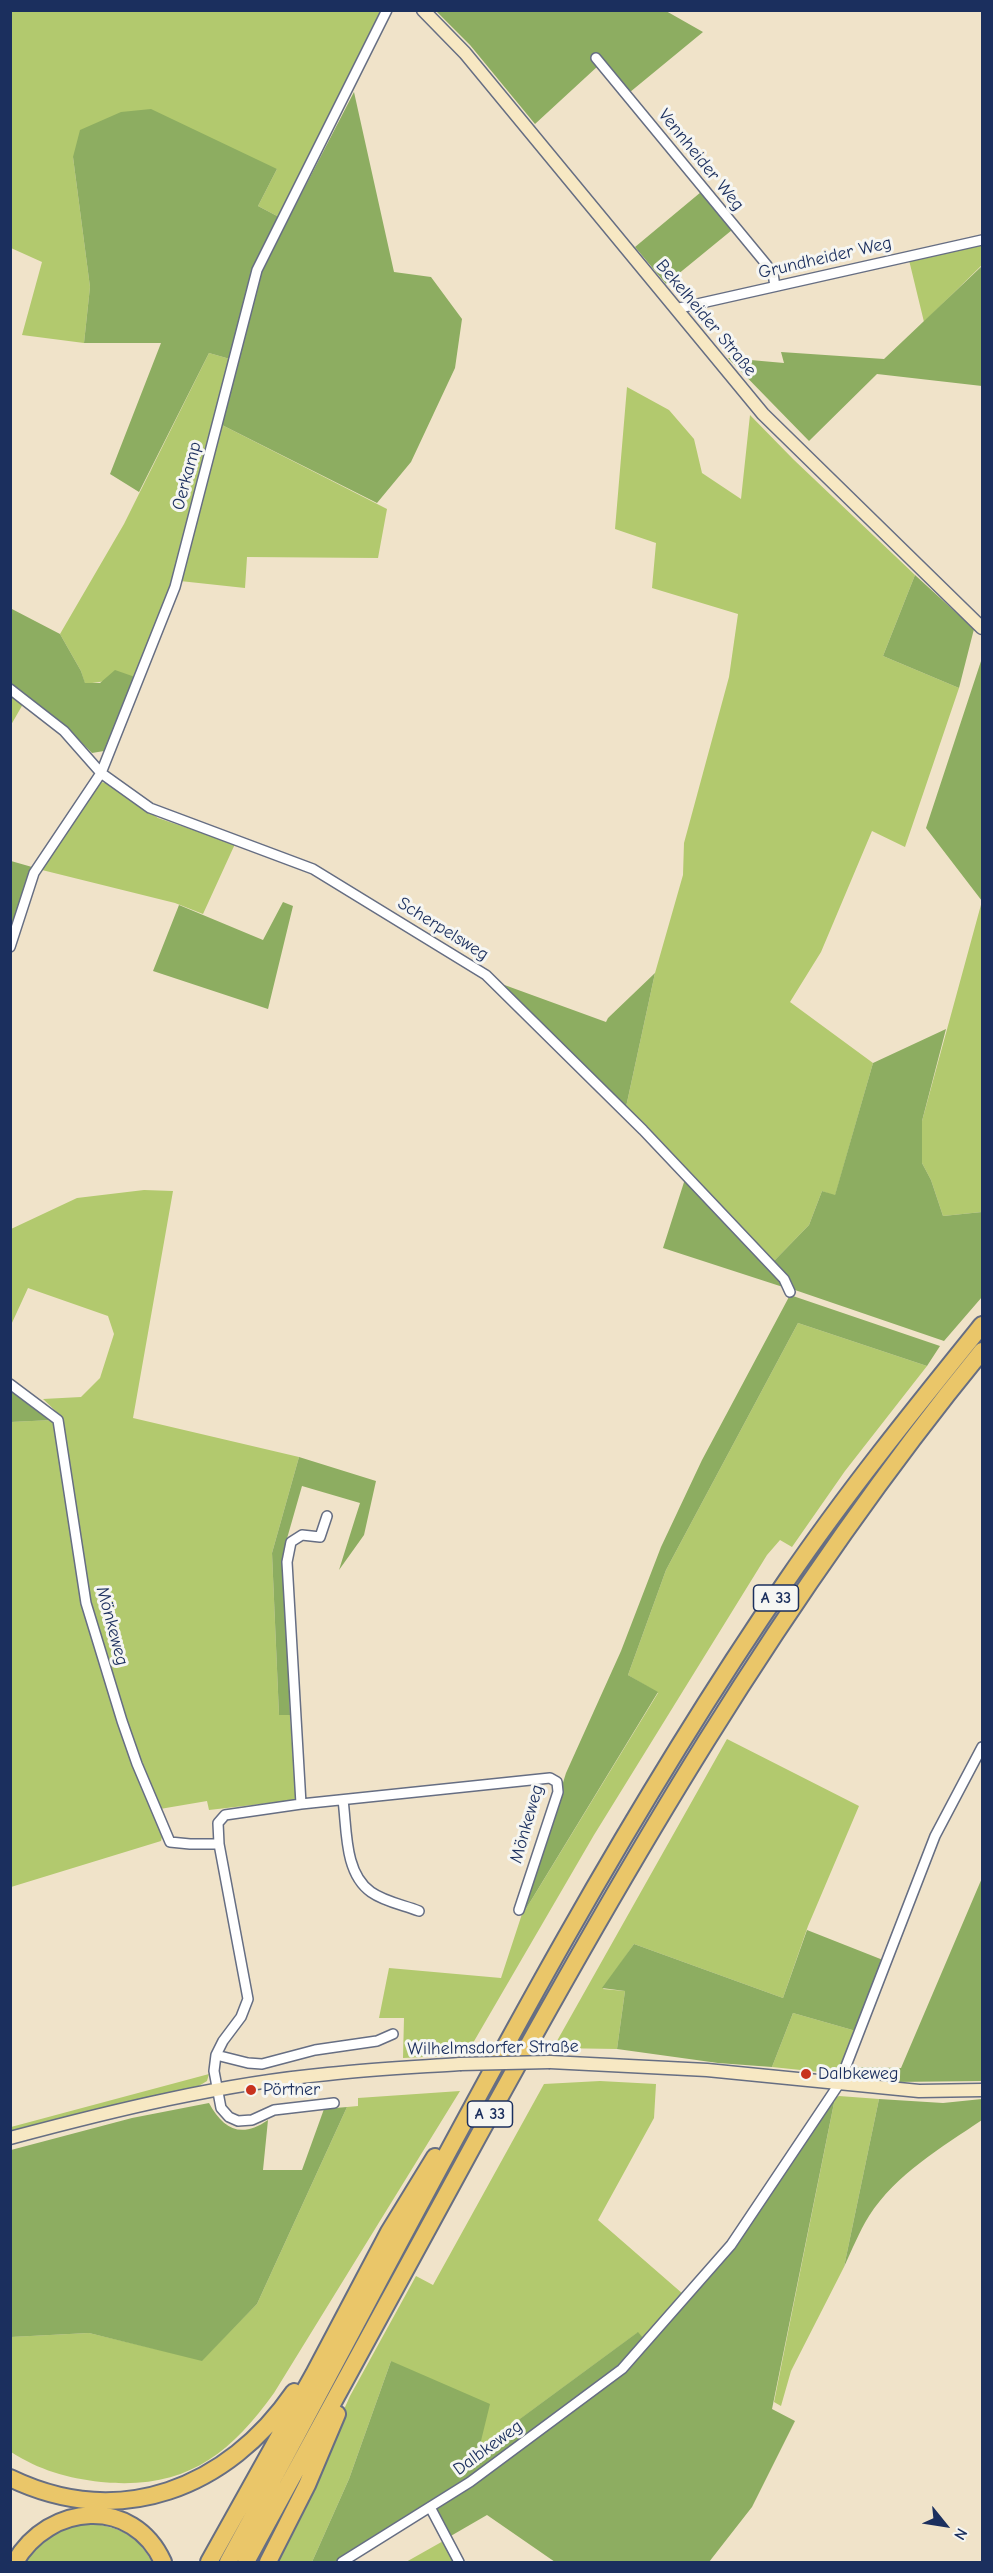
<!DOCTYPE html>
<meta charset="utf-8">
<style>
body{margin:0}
#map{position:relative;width:993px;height:2573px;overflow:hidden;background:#f0e3c9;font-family:"Comic Neue",sans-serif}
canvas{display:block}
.frame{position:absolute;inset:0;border:12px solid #1b2f5e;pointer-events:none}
.north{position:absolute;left:915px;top:2495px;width:60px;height:60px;-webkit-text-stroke:4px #f6f6f2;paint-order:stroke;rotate:120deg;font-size:16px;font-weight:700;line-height:24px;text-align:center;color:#1b2f5e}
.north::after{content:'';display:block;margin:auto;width:21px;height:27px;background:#1b2f5e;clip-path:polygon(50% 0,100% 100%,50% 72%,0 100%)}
</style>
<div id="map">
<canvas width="993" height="2573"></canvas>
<div class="frame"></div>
<div class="north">N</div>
</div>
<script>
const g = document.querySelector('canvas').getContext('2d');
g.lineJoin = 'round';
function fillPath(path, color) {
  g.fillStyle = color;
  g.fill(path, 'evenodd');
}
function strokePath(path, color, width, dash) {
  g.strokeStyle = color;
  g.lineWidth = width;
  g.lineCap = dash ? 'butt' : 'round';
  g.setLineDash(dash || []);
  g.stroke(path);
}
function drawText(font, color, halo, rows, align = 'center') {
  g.font = font + ' "Comic Neue",sans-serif';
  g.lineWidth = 6;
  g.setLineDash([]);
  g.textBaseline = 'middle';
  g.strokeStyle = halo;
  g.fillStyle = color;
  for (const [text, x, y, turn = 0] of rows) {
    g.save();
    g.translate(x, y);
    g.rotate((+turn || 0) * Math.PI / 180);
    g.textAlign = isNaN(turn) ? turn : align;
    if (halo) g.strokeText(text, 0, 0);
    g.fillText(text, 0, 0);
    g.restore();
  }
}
const green = new Path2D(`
 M 11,11 L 382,11 L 279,217 L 258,206 L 277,169 L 73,157 L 90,287 L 84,343 L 22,335 L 42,262 L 11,248 Z
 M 982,242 L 982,265 L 924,322 L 909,260 Z
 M 209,353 L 230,359 L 171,583 L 135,677 L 85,684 L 81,671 L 60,634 L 124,524 Z
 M 627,387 L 669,410 L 694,439 L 702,473 L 741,499 L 750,415 L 793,459 L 915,575 L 883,656 L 959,688 L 905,847 L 872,831 L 821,952 L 790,1002 L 873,1063 L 835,1196 L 822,1191 L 809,1225 L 774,1261 L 644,1123 L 626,1107 L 655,973 L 683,875 L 684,843 L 729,677 L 738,614 L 652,588 L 656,543 L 615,529 Z
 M 222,425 L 387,509 L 378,558 L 247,557 L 245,588 L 180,581 Z
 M 11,694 L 23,704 L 11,725 Z
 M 101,782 L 110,784 L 158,818 L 235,844 L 203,914 L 175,903 L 42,870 Z
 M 982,901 L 982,1212 L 943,1216 L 931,1180 L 922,1163 L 922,1121 Z
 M 144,1190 L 173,1191 L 133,1418 L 299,1457 L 272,1553 L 279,1715 L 290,1715 L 296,1800 L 209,1810 L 207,1801 L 160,1809 L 126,1720 L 90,1602 L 62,1417 L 43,1399 L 81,1397 L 100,1378 L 114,1334 L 108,1316 L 28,1288 L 11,1325 L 11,1229 L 77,1198 Z
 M 798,1323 L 927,1366 L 845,1471 L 792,1547 L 780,1540 L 767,1555 L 594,1835 L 466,2055 L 403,2058 L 404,2018 L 379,2018 L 389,1968 L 501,1978 L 521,1917 L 658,1693 L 628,1675 L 666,1570 Z
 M 53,1420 L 83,1602 L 134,1766 L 162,1837 L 161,1841 L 11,1887 L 10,1422 Z
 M 727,1739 L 859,1806 L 808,1926 L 783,1998 L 634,1944 L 603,1989 L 625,1991 L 617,2049 L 553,2048 Z
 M 793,2013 L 856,2031 L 839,2074 L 772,2067 Z
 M 209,2074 L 207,2081 L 197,2087 L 87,2112 L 11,2133 L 11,2127 Z
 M 600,2081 L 656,2084 L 654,2118 L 598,2220 L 683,2294 L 644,2339 L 637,2333 L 478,2450 L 391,2361 L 349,2479 L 312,2562 L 276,2562 L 350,2396 L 416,2276 L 433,2285 L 544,2084 Z
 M 460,2091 L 274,2393 C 228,2457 183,2490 101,2482 C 67,2478 39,2470 11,2452 L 10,2337 L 89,2333 L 202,2360 L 257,2304 L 347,2107 L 358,2106 L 358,2098 Z
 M 839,2096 L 879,2099 L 844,2267 L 791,2371 L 781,2406 L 774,2402 L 835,2098 Z
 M 86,2523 C 117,2526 137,2534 152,2562 L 25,2562 C 42,2539 58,2528 86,2523 Z
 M 445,2540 L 456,2562 L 406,2562 Z`);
const forest = new Path2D(`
 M 436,11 L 666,11 L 703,32 L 624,97 L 598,66 L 535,124 L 470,45 Z
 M 354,92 L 394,272 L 431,277 L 462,319 L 455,368 L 411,462 L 377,503 L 222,425 L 261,272 Z
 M 151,109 L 277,169 L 258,206 L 279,217 L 230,359 L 209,353 L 139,492 L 110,474 L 161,343 L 84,343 L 90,287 L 73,157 L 80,130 L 121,112 Z
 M 701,192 L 732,230 L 666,284 L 635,247 Z
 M 982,266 L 982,386 L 877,374 L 809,441 L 728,358 L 784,363 L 781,352 L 884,359 Z
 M 915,575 L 974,629 L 959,688 L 883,656 Z
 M 10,608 L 60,634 L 81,671 L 85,683 L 100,683 L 115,670 L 135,677 L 104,751 L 92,753 L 66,727 L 11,683 Z
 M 982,658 L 982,901 L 926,828 Z
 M 11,861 L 32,867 L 11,931 Z
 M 283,902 L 293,906 L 268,1009 L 153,971 L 179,905 L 263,940 Z
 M 655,973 L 626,1107 L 499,983 L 606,1022 L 608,1018 Z
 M 946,1029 L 922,1121 L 922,1163 L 931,1180 L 943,1216 L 982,1212 L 982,1297 L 944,1341 L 792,1289 L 789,1278 L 774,1261 L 809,1225 L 822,1191 L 835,1195 L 873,1063 Z
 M 685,1179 L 786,1288 L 663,1248 Z
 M 790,1295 L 940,1346 L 927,1366 L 798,1323 L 666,1570 L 628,1675 L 658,1692 L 521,1917 L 566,1773 L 621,1651 L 661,1547 L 702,1460 Z
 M 11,1388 L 53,1420 L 11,1422 Z
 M 299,1457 L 376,1481 L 364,1535 L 339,1570 L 360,1503 L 302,1486 L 284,1549 L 290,1715 L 279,1715 L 272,1553 Z
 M 982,1878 L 982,2081 L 893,2082 L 845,2079 L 850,2067 L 901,2068 Z
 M 807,1930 L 883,1960 L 856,2031 L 793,2013 L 772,2067 L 718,2063 L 617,2049 L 625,1991 L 602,1988 L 634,1944 L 783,1998 Z
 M 835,2098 L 772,2409 L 795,2421 L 752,2507 L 709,2562 L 555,2562 L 487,2515 L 449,2537 L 435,2509 L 625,2373 L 734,2247 Z
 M 879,2099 L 943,2103 L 982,2099 L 982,2120 C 942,2147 896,2174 869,2216 C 859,2232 852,2250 844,2267 Z
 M 209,2103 C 223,2129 241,2139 268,2120 L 263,2170 L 302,2170 L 324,2109 L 347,2107 L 257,2304 L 202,2361 L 89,2333 L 11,2337 L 11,2150 L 132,2118 Z
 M 638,2332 L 644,2339 L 621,2365 L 471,2476 L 336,2562 L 312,2562 L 349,2479 L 391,2361 L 490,2404 L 479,2449 Z`);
const street = new Path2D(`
 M 596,58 L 766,264 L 773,274 L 775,286
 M 675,309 L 982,240
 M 10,689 L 64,731 L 101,773 L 150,808 L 313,869 L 486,975 L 643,1130 L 784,1279 L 790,1292
 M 10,947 L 34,873 L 101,773 L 175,587 L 257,270 L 387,10
 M 10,1384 L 58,1420 L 86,1603 L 122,1721 L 137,1764 L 170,1842 L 190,1844 L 219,1844
 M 343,1800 C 347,1829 344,1873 371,1892 C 385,1902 404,1905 419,1911
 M 301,1804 L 287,1562 L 291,1542 L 302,1535 L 320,1537 L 327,1516
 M 216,2055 L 248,2063 L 262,2064 L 315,2050 L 377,2041 L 393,2034
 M 334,2103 L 274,2110 L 252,2120 L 238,2121 L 229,2117 L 221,2108 L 214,2071 L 216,2055 L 223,2041 L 241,2017 L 248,1999 L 219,1844 L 218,1823 L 225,1815 L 301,1804 L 550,1778 L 557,1782 L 558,1792 L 519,1910
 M 430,2507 L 459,2562
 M 342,2562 L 470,2482 L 622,2369 L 731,2245 L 839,2084 L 935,1836 L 982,1747`);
const secondary = new Path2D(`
 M 423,10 L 465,53 L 763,414 L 982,628
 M 550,2062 L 707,2070 L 919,2091 L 982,2090
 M 10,2138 C 115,2110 221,2084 328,2074 C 372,2069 416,2067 460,2064`);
const highway = new Path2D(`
 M 10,2478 C 120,2531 228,2488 294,2392
 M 15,2562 C 49,2503 133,2496 163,2562
 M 209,2562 L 314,2374 L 389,2232 L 435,2157
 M 228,2562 C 409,2232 574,1891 787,1580 C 847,1492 915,1408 982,1325
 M 246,2562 C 320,2427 394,2291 468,2155 C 620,1876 780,1598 982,1351
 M 268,2562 L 307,2485 L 337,2414`);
const secondaryBridge = new Path2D(`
 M 460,2064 L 550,2062`);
const markers = [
 [806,2074,6,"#c8321e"],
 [251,2090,6,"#c8321e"]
];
const shields = [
 [776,1598,45],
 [490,2114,45]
];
const shieldNames = [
 ["A 33",776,1598],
 ["A 33",490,2114]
];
const streetNames = [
 ["Vennheider Weg",701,160,51],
 ["Grundheider Weg",825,258,-13],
 ["Bekelheider Straße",706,318,50],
 ["Oerkamp",187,476,-75],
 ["Scherpelsweg",443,929,32],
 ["Mönkeweg",112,1626,75],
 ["Mönkeweg",527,1824,-74],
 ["Wilhelmsdorfer Straße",493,2048,-1],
 ["Dalbkeweg",488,2448,-36]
];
const poiNames = [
 ["Dalbkeweg",818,2074],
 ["Pörtner",263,2090]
];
fillPath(green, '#b2c96e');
fillPath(forest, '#8dad61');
strokePath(street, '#666e83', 12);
strokePath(secondary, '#666e83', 15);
strokePath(highway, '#666e83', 20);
strokePath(street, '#fff', 9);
strokePath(secondary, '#f7e8c3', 12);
strokePath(highway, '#eac669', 16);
strokePath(secondaryBridge, '#666e83', 15, []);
strokePath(secondaryBridge, '#f7e8c3', 12);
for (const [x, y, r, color] of markers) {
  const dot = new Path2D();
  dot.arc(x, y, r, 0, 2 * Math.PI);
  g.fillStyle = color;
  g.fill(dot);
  strokePath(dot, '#f6f6f2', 2);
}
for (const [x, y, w] of shields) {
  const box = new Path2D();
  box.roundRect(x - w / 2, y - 13, w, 26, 4.5);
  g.fillStyle = '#f6f6f2';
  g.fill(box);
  strokePath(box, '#1b2f5e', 1.5);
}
drawText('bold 16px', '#1b2f5e', null, shieldNames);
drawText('18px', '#1b2f5e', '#f6f6f2', streetNames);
drawText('18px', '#1b2f5e', '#f6f6f2', poiNames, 'left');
</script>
